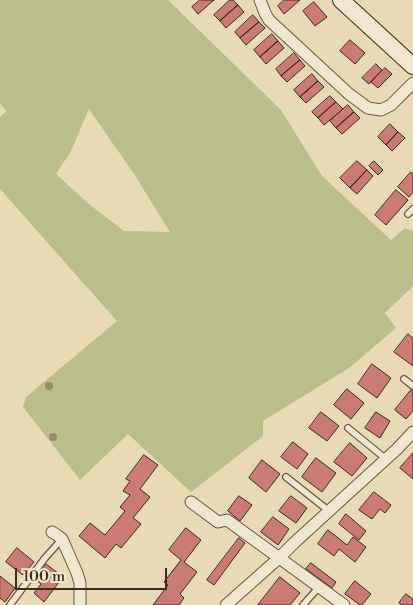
<!DOCTYPE html>
<style>
body{margin:0}
#map{position:relative;width:413px;height:605px;overflow:hidden;background:#e7dab5;font-family:"Libre Bodoni",serif}
canvas{display:block}
.scale{position:absolute;left:15px;top:568px;width:152px;height:22px;box-sizing:border-box;border:2px solid #40291d;border-top:0;padding-left:6px;font-size:15px;line-height:18px;white-space:nowrap;color:#40291d;-webkit-text-stroke:4px #efe7cf;paint-order:stroke}
</style>
<div id="map">
<canvas width="413" height="605"></canvas>
<div class="scale">100 m</div>
</div>
<script>
const g = document.querySelector('canvas').getContext('2d');
g.lineJoin = 'round';
function fillPath(path, color) {
  g.fillStyle = color;
  g.fill(path, 'evenodd');
}
function strokePath(path, color, width, dash) {
  g.strokeStyle = color;
  g.lineWidth = width;
  g.lineCap = dash ? 'butt' : 'round';
  g.setLineDash(dash || []);
  g.stroke(path);
}
const green = new Path2D(`
 M 0,0 L 168,0 L 281,110 L 322,176 L 391,240 L 405,228 L 413,231 L 413,286 L 385,313 L 396,328 L 349,368 L 263,421 L 263,436 L 191,492 L 128,434 L 80,480 L 23,407 L 26,397 L 117,321 L 0,189 L 0,117 L 6,111 L 0,103 ZM 89,109 L 134,174 L 170,232 L 124,231 L 90,205 L 56,174 L 71,151 Z`);
const building = new Path2D(`
 M 200,0 L 214,0 L 198,14 L 192,7 Z
 M 230,0 L 233,0 L 238,5 L 220,21 L 214,15 Z
 M 284,0 L 300,0 L 284,14 L 278,6 Z
 M 314,2 L 327,17 L 315,26 L 303,11 Z
 M 238,5 L 244,12 L 226,28 L 220,21 Z
 M 253,15 L 259,22 L 240,38 L 235,32 Z
 M 259,22 L 265,28 L 246,45 L 240,38 Z
 M 272,34 L 278,41 L 260,57 L 254,50 Z
 M 350,40 L 365,53 L 355,64 L 340,51 Z
 M 278,41 L 284,48 L 266,64 L 260,57 Z
 M 294,53 L 300,60 L 281,76 L 276,69 Z
 M 300,60 L 305,66 L 287,82 L 281,76 Z
 M 376,64 L 382,70 L 369,84 L 362,78 Z
 M 385,68 L 392,74 L 378,88 L 371,82 Z
 M 312,74 L 318,81 L 300,97 L 294,90 Z
 M 318,81 L 324,87 L 306,103 L 300,97 Z
 M 330,96 L 336,102 L 318,118 L 312,112 Z
 M 336,102 L 343,109 L 324,125 L 318,118 Z
 M 348,105 L 354,112 L 336,128 L 330,121 Z
 M 354,112 L 360,118 L 342,134 L 336,128 Z
 M 390,124 L 398,132 L 386,145 L 378,137 Z
 M 398,132 L 405,138 L 392,151 L 386,145 Z
 M 357,161 L 367,170 L 350,188 L 340,178 Z
 M 374,161 L 383,170 L 378,175 L 369,166 Z
 M 367,170 L 373,176 L 357,194 L 350,188 Z
 M 411,172 L 413,174 L 413,192 L 409,197 L 398,187 Z
 M 396,190 L 408,200 L 386,225 L 375,215 Z
 M 408,334 L 413,338 L 413,366 L 394,352 Z
 M 372,364 L 391,378 L 377,398 L 358,384 Z
 M 347,389 L 364,403 L 351,419 L 334,405 Z
 M 411,390 L 413,392 L 413,411 L 406,419 L 395,410 Z
 M 321,412 L 339,426 L 327,441 L 309,428 Z
 M 376,412 L 390,421 L 380,438 L 365,428 Z
 M 293,442 L 308,454 L 297,469 L 281,457 Z
 M 350,443 L 367,458 L 352,476 L 334,462 Z
 M 413,453 L 413,479 L 400,468 Z
 M 144,455 L 158,465 L 140,489 L 150,497 L 133,518 L 141,524 L 121,548 L 116,544 L 105,558 L 79,536 L 90,523 L 105,535 L 125,511 L 120,507 L 130,495 L 123,491 L 130,481 L 126,479 Z
 M 316,458 L 336,473 L 322,492 L 302,477 Z
 M 262,460 L 280,474 L 266,492 L 249,478 Z
 M 374,492 L 391,505 L 385,513 L 380,509 L 372,519 L 359,510 Z
 M 239,496 L 252,505 L 240,521 L 228,511 Z
 M 291,496 L 307,508 L 296,523 L 279,511 Z
 M 346,514 L 366,531 L 359,540 L 339,524 Z
 M 273,517 L 289,529 L 278,545 L 261,532 Z
 M 186,528 L 201,540 L 184,562 L 197,572 L 180,594 L 184,598 L 179,605 L 153,605 L 168,585 L 164,582 L 181,560 L 169,550 Z
 M 328,530 L 347,545 L 353,537 L 366,547 L 355,562 L 339,549 L 334,556 L 318,544 Z
 M 239,538 L 245,543 L 214,585 L 207,580 Z
 M 17,548 L 34,562 L 23,575 L 6,562 Z
 M 311,563 L 336,582 L 332,588 L 306,569 Z
 M 46,564 L 63,577 L 44,602 L 34,593 L 41,584 L 35,579 Z
 M 0,576 L 15,588 L 5,602 L 0,598 Z
 M 280,577 L 300,593 L 290,605 L 258,605 Z
 M 355,581 L 371,594 L 362,605 L 360,605 L 345,594 Z
 M 406,594 L 413,599 L 413,605 L 402,605 L 399,603 Z`);
const lane = new Path2D(`
 M 408,214 L 413,209
 M 404,379 L 413,386
 M 348,428 L 386,459
 M 286,477 L 329,511
 M 10,605 L 45,558 L 62,539
 M 303,605 L 319,587`);
const street = new Path2D(`
 M 260,0 L 265,13 L 269,20 L 349,94 L 368,108 L 381,110 L 391,105 L 413,83
 M 191,502 L 218,522 L 227,520 L 344,605
 M 52,532 L 57,535 L 62,539 L 77,573 L 80,583 L 80,605
 M 226,605 L 279,558 L 295,542 L 397,449 L 413,432`);
const secondary = new Path2D(`
 M 341,0 L 413,66`);
const trees = [
 [49,386],
 [53,437]
];
fillPath(green, '#babe8b');
fillPath(building, '#c97b74');
strokePath(building, '#40291d', 1);
strokePath(lane, '#6a5543', 8);
strokePath(street, '#6a5543', 13);
strokePath(secondary, '#40291d', 18);
strokePath(lane, '#efe7cf', 5.5);
strokePath(street, '#efe7cf', 11);
strokePath(secondary, '#efe7cf', 16);
g.fillStyle = '#98896e';
for (const [x, y] of trees) {
  g.beginPath();
  g.arc(x, y, 4, 0, 2 * Math.PI);
  g.fill();
}
</script>
